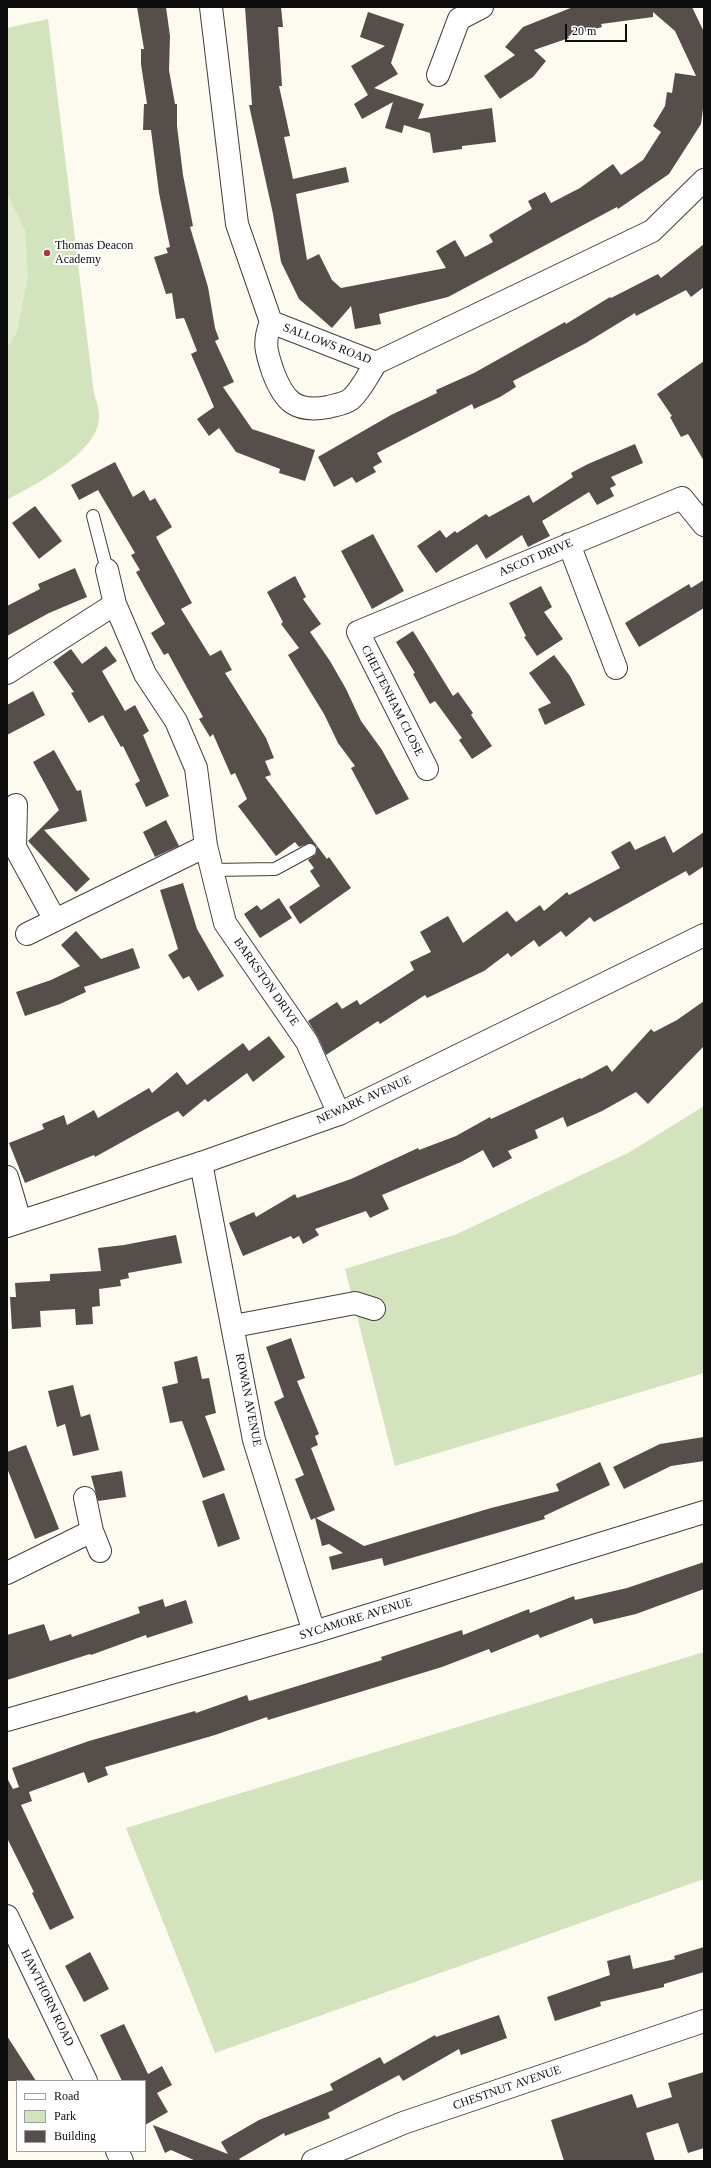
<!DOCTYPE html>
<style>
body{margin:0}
#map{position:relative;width:711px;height:2168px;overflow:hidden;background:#fdfaf0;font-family:Georgia,serif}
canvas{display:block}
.frame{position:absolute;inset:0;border:8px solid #0d0d0d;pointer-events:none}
.legend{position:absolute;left:16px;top:2080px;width:130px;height:72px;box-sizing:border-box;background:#fff;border:1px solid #9e9e9e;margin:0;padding:5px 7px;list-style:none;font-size:12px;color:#0d0d0d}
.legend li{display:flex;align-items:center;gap:8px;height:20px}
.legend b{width:20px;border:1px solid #9e9e9e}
.scale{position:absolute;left:565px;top:24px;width:62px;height:18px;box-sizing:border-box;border:2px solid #0d0d0d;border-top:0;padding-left:5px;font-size:12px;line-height:14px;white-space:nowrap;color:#0d0d0d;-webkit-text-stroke:3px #fff;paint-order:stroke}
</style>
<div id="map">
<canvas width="711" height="2168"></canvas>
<div class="frame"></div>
<ul class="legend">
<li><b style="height:5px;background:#fff"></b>Road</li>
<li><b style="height:11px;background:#d3e3be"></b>Park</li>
<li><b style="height:11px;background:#554e4b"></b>Building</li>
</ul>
<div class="scale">20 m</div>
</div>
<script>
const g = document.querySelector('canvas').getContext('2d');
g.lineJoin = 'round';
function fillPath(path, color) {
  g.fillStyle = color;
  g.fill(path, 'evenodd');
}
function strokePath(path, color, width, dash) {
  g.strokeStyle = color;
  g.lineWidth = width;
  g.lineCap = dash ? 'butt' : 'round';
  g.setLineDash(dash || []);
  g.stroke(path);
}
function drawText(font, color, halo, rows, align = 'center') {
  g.font = font + ' Georgia,serif';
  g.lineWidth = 4;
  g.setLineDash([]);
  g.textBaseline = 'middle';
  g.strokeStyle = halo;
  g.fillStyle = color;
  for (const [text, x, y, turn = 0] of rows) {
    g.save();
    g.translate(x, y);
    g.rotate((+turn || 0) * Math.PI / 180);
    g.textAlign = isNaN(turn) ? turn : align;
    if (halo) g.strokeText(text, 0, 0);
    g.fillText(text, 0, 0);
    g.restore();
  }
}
const green = new Path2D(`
 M 48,19 L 94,394 C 96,400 99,408 99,415 C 101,452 34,485 7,500 L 7,28 Z
 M 704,1106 L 704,1373 L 395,1466 L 345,1269 L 457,1234 L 630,1152 Z
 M 704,1652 L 704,1879 L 215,2053 L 126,1828 Z`);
const pitch = new Path2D(`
 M 7,193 L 25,230 L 28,276 L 17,332 L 7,348 Z`);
const building = new Path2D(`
 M 137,7 L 166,7 L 170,36 L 169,70 L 175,104 L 177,104 L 177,126 L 183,175 L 193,226 L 190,227 L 208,287 L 215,328 L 219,339 L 215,341 L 234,382 L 223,387 L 252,429 L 315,450 L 305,481 L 279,473 L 280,469 L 236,452 L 219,428 L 209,436 L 197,419 L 214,407 L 191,354 L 197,351 L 184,318 L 176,319 L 172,293 L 166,294 L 154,257 L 168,253 L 166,248 L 170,247 L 159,193 L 151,130 L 143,130 L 144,104 L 147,104 L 141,64 L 141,49 L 144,49 Z
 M 245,7 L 281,7 L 283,27 L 278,27 L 282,86 L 279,86 L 290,136 L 284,137 L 293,179 L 346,167 L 349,182 L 296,194 L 307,260 L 319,254 L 332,280 L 341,288 L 446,268 L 436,251 L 455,240 L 465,257 L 493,242 L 489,235 L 532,209 L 528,201 L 545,192 L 551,203 L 580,188 L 613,164 L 621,175 L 643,160 L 661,132 L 653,126 L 665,106 L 667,92 L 672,93 L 675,73 L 696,76 L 675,31 L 653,12 L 653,17 L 601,24 L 602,27 L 568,36 L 569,38 L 534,50 L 546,61 L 533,77 L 500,99 L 484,76 L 515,55 L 505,47 L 523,27 L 573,7 L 692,7 L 704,32 L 704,101 L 701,124 L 669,174 L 618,209 L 617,207 L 448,297 L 379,314 L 381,324 L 355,329 L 351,306 L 332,328 L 299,299 L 281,262 L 273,214 L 249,105 L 252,105 Z
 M 368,12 L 404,24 L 391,63 L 398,74 L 374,88 L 424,104 L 418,119 L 492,108 L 496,142 L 462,146 L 462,149 L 433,153 L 430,133 L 404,125 L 402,133 L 385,128 L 393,102 L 362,119 L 354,104 L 368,95 L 351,66 L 385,46 L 360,37 Z
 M 704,244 L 704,287 L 691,297 L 686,290 L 636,316 L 635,313 L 586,343 L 513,381 L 516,387 L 500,397 L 474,409 L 472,404 L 377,453 L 382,462 L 373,467 L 376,472 L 356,483 L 352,477 L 334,487 L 318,457 L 391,415 L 437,393 L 436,390 L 474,373 L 565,322 L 566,324 L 610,297 L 611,298 L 658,274 L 661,278 Z
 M 704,361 L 704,461 L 688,434 L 681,437 L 670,417 L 672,416 L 657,394 Z
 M 635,444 L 643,463 L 611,477 L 616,485 L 610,488 L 614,496 L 597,505 L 589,492 L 542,521 L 550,536 L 528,547 L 522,535 L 486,559 L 477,544 L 436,573 L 417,546 L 440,530 L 446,538 L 455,531 L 457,533 L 486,514 L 489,517 L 529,495 L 533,503 L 573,477 L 571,473 L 588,464 Z
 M 115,462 L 133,497 L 144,490 L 150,501 L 155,498 L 172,527 L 156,537 L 192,603 L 181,609 L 210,656 L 221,650 L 232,670 L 225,673 L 266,738 L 274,758 L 265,761 L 271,775 L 265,777 L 327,859 L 329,857 L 351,888 L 300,924 L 289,907 L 320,886 L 310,871 L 314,868 L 308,860 L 316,854 L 317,847 L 310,843 L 299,847 L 295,842 L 276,856 L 238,806 L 247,799 L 235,773 L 231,775 L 213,734 L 210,737 L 199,719 L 203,717 L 168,653 L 164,655 L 151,633 L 165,624 L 136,572 L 140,570 L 131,555 L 135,553 L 98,490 L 79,500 L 71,485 Z
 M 35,506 L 62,541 L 39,559 L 12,523 Z
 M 373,534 L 404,591 L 372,609 L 341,551 Z
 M 75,568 L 87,597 L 49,613 L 7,636 L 7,606 L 40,589 L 38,584 Z
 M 295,576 L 306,597 L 303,599 L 321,624 L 310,632 L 330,661 L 346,689 L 361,721 L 382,750 L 409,799 L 376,815 L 351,768 L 355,766 L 338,743 L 324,714 L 288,655 L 299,648 L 281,624 L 283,622 L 267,592 Z
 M 704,580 L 704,608 L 639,647 L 625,623 L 689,584 L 691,588 Z
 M 541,586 L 552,607 L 544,612 L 563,639 L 537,656 L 524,637 L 526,636 L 509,603 Z
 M 413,631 L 453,696 L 458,692 L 473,713 L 471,715 L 492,746 L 472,759 L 459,740 L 462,738 L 435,701 L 430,704 L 413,674 L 415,673 L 396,642 Z
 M 106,646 L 117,661 L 102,671 L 125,711 L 135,705 L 149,731 L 143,735 L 169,796 L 146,807 L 135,784 L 140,781 L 123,746 L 121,747 L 103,715 L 89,723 L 71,693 L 74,692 L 53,662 L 71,649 L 82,664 Z
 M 554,655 L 570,676 L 585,705 L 545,725 L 538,709 L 551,703 L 529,673 Z
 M 33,691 L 45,715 L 7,735 L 7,705 Z
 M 54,750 L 77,791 L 81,790 L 87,821 L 44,830 L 90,879 L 76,892 L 28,841 L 59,810 L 33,762 Z
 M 166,820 L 179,846 L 155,857 L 143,832 Z
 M 704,832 L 704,866 L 689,876 L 686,871 L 594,922 L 590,917 L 566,937 L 561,931 L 539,947 L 534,940 L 511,957 L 508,953 L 484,971 L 427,998 L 425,995 L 380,1024 L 378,1021 L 326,1055 L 318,1037 L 308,1021 L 337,1002 L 342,1009 L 357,1000 L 360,1005 L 414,970 L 410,962 L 431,952 L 420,932 L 448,916 L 463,943 L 507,911 L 516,922 L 540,905 L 544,911 L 567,892 L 569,895 L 620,868 L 611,852 L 630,841 L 635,850 L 665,836 L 673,853 Z
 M 183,883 L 197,929 L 224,976 L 198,991 L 189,976 L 183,979 L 168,955 L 178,949 L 160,890 Z
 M 279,898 L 292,918 L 260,938 L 244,914 L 257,905 L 261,910 Z
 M 76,931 L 101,959 L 133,948 L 140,968 L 84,987 L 86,992 L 60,1004 L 25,1016 L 16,992 L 51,980 L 80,966 L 61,945 Z
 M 704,1001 L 704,1046 L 648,1104 L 636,1092 L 602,1111 L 567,1127 L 563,1117 L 535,1130 L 538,1138 L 508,1151 L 512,1158 L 493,1168 L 483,1150 L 461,1162 L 382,1195 L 389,1209 L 370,1218 L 366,1211 L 315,1229 L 319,1235 L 303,1244 L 299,1236 L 293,1239 L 291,1236 L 243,1256 L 229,1223 L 254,1212 L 256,1217 L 295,1194 L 297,1198 L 351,1179 L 418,1148 L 419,1150 L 456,1136 L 490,1117 L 491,1119 L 580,1078 L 581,1079 L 607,1065 L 612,1072 L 651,1029 L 654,1032 L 677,1020 Z
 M 269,1036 L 285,1057 L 253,1082 L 247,1073 L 208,1102 L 205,1099 L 183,1117 L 178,1111 L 95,1157 L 94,1155 L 25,1183 L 9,1143 L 44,1129 L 42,1124 L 64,1115 L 67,1125 L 94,1110 L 98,1118 L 149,1088 L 152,1093 L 177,1072 L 187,1085 L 243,1043 L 249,1051 Z
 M 176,1235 L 182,1263 L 128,1273 L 129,1278 L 120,1280 L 121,1286 L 99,1289 L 100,1306 L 92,1307 L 93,1324 L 76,1325 L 75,1309 L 40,1311 L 41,1327 L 12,1329 L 10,1297 L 16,1297 L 15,1283 L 50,1281 L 50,1274 L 101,1271 L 98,1248 L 124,1245 Z
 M 291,1338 L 305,1378 L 297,1381 L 319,1434 L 315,1436 L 318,1445 L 311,1448 L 335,1510 L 316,1518 L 364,1546 L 491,1508 L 559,1491 L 556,1484 L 600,1462 L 610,1485 L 544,1516 L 545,1519 L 384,1566 L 382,1558 L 332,1570 L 329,1557 L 343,1553 L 329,1544 L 322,1546 L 315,1518 L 311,1520 L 295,1479 L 304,1475 L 274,1402 L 284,1397 L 266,1347 Z
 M 197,1356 L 202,1379 L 209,1378 L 216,1413 L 205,1416 L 225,1470 L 203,1478 L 182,1421 L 170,1423 L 162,1387 L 178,1383 L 174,1362 Z
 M 73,1385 L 81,1417 L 90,1414 L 99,1450 L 73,1456 L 65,1424 L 57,1427 L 48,1391 Z
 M 704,1437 L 704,1461 L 671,1466 L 624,1489 L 613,1467 L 660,1444 Z
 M 26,1445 L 59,1529 L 35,1539 L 7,1468 L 7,1452 Z
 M 122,1471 L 126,1497 L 98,1501 L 91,1476 Z
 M 224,1493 L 240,1539 L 218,1547 L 202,1501 Z
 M 704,1562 L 704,1589 L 636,1614 L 594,1624 L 592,1618 L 540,1638 L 538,1634 L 491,1653 L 489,1649 L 442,1667 L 268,1720 L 267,1717 L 215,1735 L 105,1767 L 108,1775 L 88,1783 L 84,1772 L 29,1792 L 32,1801 L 21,1805 L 74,1918 L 50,1930 L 32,1893 L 34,1892 L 7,1838 L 7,1778 L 13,1789 L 19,1787 L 12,1768 L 89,1741 L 195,1711 L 196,1713 L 247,1695 L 249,1701 L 382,1660 L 381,1657 L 462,1630 L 463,1635 L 529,1609 L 530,1613 L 574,1596 L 575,1600 L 627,1588 Z
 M 163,1599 L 165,1607 L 186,1600 L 193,1623 L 147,1638 L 146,1635 L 91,1655 L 90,1654 L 7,1680 L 7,1635 L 44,1624 L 50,1641 L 71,1634 L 72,1637 L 140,1613 L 138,1607 Z
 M 704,1947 L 704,1972 L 664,1984 L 664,1987 L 600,2002 L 601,2006 L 555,2021 L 547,1997 L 610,1975 L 607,1961 L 630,1955 L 633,1969 L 675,1959 L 674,1956 Z
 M 90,1952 L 109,1989 L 84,2002 L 65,1966 Z
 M 499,2015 L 507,2038 L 461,2055 L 459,2049 L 403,2081 L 399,2075 L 328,2113 L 330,2118 L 285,2136 L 284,2133 L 239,2159 L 241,2161 L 196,2161 L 171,2150 L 165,2153 L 153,2125 L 228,2154 L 221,2142 L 259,2120 L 333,2090 L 330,2084 L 380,2057 L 384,2064 L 435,2035 L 436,2037 Z
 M 124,2024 L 148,2074 L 162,2066 L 172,2085 L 157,2093 L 168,2112 L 145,2125 L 145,2081 L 122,2081 L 100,2035 Z
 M 7,2036 L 36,2081 L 7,2081 Z
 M 704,2072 L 704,2148 L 688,2153 L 678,2123 L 646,2133 L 655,2161 L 564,2161 L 551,2120 L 632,2094 L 637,2108 L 672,2097 L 668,2083 Z`);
const service = new Path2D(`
 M 93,516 L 107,570
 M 212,870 L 275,869 L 310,850`);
const minor = new Path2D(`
 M 211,7 L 237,224 L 271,322 L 376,363 L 652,231 L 704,180
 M 438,75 L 459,19 L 482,7
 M 271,322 C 263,343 266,351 273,372 C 284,401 295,413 328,407 C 335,405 345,404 351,399 C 361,390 368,375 376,363
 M 569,544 L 616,668
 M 107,570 L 115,604 L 145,674 L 176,721 L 196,768 L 206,846 L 225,923 L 307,1042 L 339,1114
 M 7,673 L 115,604
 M 427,769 L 358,632 L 682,498 L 704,525
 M 16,805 L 15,847 L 55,920
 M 27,934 L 206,846
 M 201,1163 L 254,1440 L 314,1632
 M 7,1177 L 20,1221
 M 234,1326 L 355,1303 L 374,1309
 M 85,1498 L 92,1531 L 100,1551
 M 7,1573 L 92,1531
 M 7,1720 L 314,1632 L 704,1512
 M 7,1916 L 86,2081
 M 117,2151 L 122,2161
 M 313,2161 L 403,2123 L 704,2021`);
const tertiary = new Path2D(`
 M 7,1226 L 201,1163 L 339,1114 L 704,935`);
const markers = [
 [47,253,4,"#ab3743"]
];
const poiNames = [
 ["Thomas Deacon",55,246],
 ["Academy",55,260]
];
const streetNames = [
 ["SALLOWS ROAD",327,344,21],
 ["ASCOT DRIVE",536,558,-23],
 ["CHELTENHAM CLOSE",392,701,63],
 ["BARKSTON DRIVE",266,982,55],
 ["NEWARK AVENUE",364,1100,-24],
 ["ROWAN AVENUE",248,1400,79],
 ["SYCAMORE AVENUE",356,1619,-17],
 ["HAWTHORN ROAD",47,1998,64],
 ["CHESTNUT AVENUE",507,2088,-19]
];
fillPath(green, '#d3e3be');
fillPath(pitch, '#e3ecce');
fillPath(building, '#554e4b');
strokePath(service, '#404040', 14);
strokePath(minor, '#404040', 24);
strokePath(tertiary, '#404040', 24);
strokePath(service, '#fff', 12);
strokePath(minor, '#fff', 22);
strokePath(tertiary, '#fff', 22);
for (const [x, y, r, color] of markers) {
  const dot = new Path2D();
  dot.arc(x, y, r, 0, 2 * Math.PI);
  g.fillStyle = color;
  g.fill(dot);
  strokePath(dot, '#fff', 1.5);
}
drawText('12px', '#0d0d0d', '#fff', poiNames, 'left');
drawText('12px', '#0d0d0d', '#fff', streetNames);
</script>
